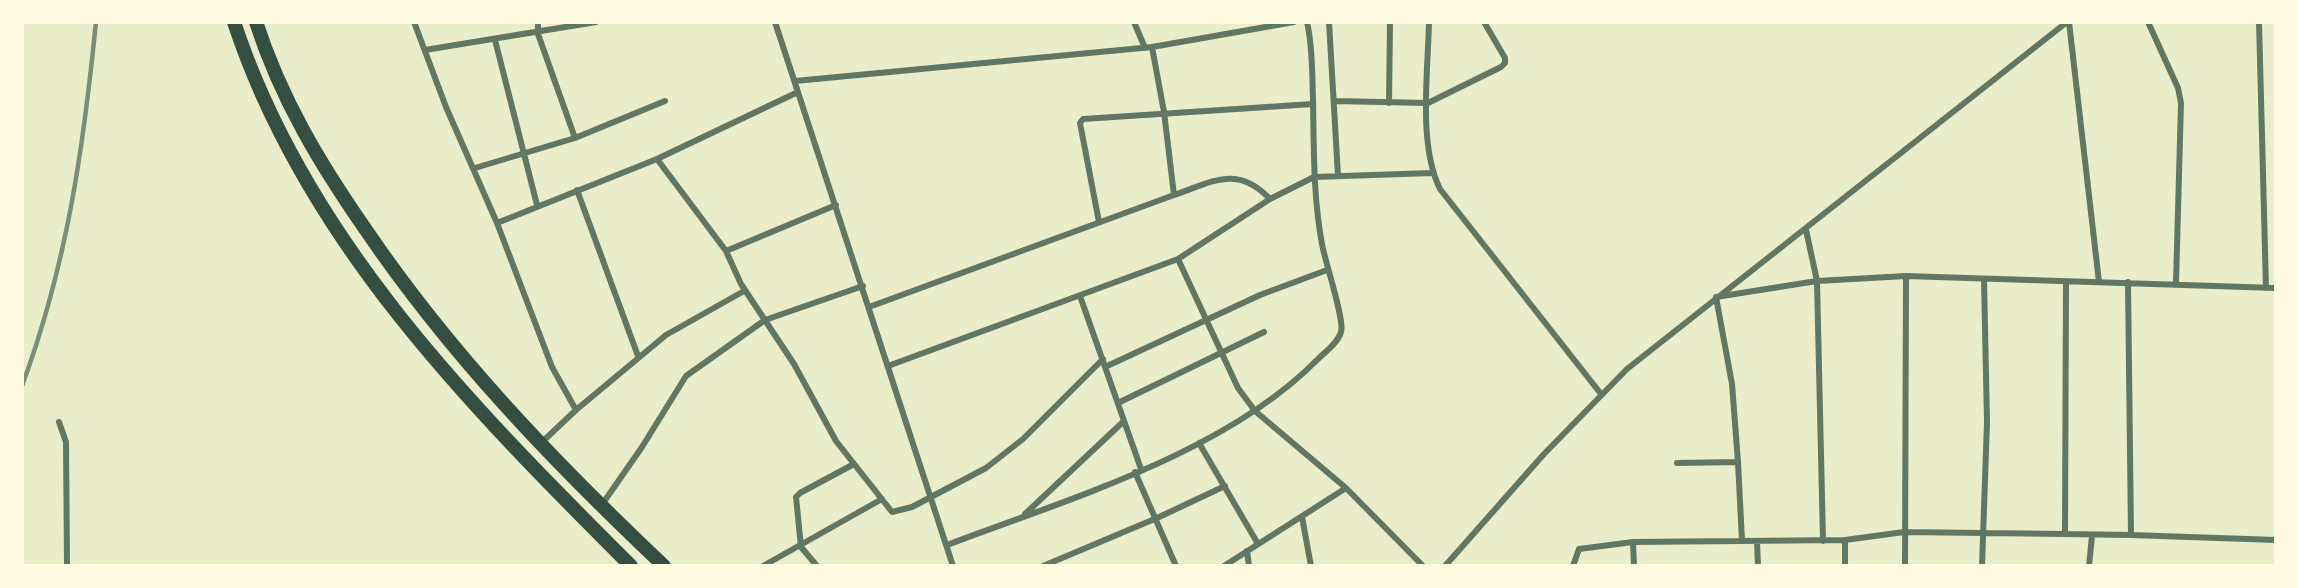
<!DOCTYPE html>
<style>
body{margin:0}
#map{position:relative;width:2298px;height:588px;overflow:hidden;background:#e9edc9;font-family:"DejaVu Sans",sans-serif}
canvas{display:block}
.frame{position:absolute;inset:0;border:24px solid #fefae0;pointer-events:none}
</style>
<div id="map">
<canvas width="2298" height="588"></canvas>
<div class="frame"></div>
</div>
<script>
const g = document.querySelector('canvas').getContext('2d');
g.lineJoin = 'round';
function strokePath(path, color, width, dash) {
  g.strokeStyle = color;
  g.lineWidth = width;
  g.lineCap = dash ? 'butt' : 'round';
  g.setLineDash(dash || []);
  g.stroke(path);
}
const minor = new Path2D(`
 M 414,22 L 446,107 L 497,223 L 552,367 L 576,410 L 666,335 L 744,291
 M 538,22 L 538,34 L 575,138
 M 775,22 L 953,566
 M 1134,22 L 1145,48
 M 1329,22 L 1338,176
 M 1429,22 C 1428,72 1418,145 1440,189 L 1601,394
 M 2069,22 L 2099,282
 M 2148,22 L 2178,88 L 2181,103 L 2176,283
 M 2259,22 L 2266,288
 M 495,40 L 537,205
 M 1152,47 L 1164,112 L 1174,195
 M 425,50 L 596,22
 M 795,81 L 1152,47 L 1294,22
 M 1334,101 L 1428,103 L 1501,67 L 1505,63 L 1505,58 L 1484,22
 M 1389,103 L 1390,22
 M 657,159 L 726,251 L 741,284 L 794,364 L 836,441 L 892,512 L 912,507 L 986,468 L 1023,439 L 1103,359
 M 475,168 L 575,138 L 665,101
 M 577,190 L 638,356
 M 1099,222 L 1080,123 L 1083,119 L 1313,104
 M 497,223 L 657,159 L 798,92
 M 1806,230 L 1817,281 L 1823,541
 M 726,251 L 836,205
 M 1178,259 L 1238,388 L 1255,411 L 1346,488 L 1423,566
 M 2128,282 L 2131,535 L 2276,540
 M 1080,296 L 1141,469
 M 869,307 L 1174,195 C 1213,182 1237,164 1270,199
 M 888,366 L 1178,259 L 1270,199 L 1314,177 L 1432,173
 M 1105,367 L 1260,295 L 1327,270
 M 1118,403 L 1264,332
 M 59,422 L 66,442 L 67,566
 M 541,443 L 576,410
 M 1199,443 L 1258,544
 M 1738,462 L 1742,541
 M 1677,463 L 1738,462 L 1732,384 L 1716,297 L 1817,281 L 1906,276 L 2276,288
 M 1135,472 L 1176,566
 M 601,506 L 642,447 L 686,376 L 765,320 L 863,286
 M 1025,514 L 1124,421
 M 1302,517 L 1311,566
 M 2065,534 L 2131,535
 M 1757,541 L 1758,566
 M 1633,542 L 1634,566
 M 947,545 C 1068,499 1226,453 1318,359 C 1325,352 1338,343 1341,332 C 1345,320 1325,262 1322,244 C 1313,196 1314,148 1313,99 C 1312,74 1313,48 1307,22
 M 1247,551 L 1249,566
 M 763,566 L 882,499
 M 817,566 L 801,547 L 796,497 L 800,493 L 854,464
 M 1043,566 L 1157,518 L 1225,486
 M 1224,566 L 1346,488
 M 1445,566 L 1544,454 L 1627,369 L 2067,22
 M 1573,566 L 1579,549 L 1633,542 L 1845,540 L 1904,532 L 2065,534 L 2066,282
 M 1845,566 L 1845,540
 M 1905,566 L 1906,276
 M 1982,566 L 1987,422 L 1984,280
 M 2089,566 L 2092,536`);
const primary = new Path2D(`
 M 234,22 C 306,241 472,407 631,566
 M 256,22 C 281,99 320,164 366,230 C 451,355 554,462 664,566`);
const rail = new Path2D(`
 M 22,386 C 67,264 83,151 96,22`);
strokePath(minor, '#617663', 6);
strokePath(primary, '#344e41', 14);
strokePath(rail, '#7c8e77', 4.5);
</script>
